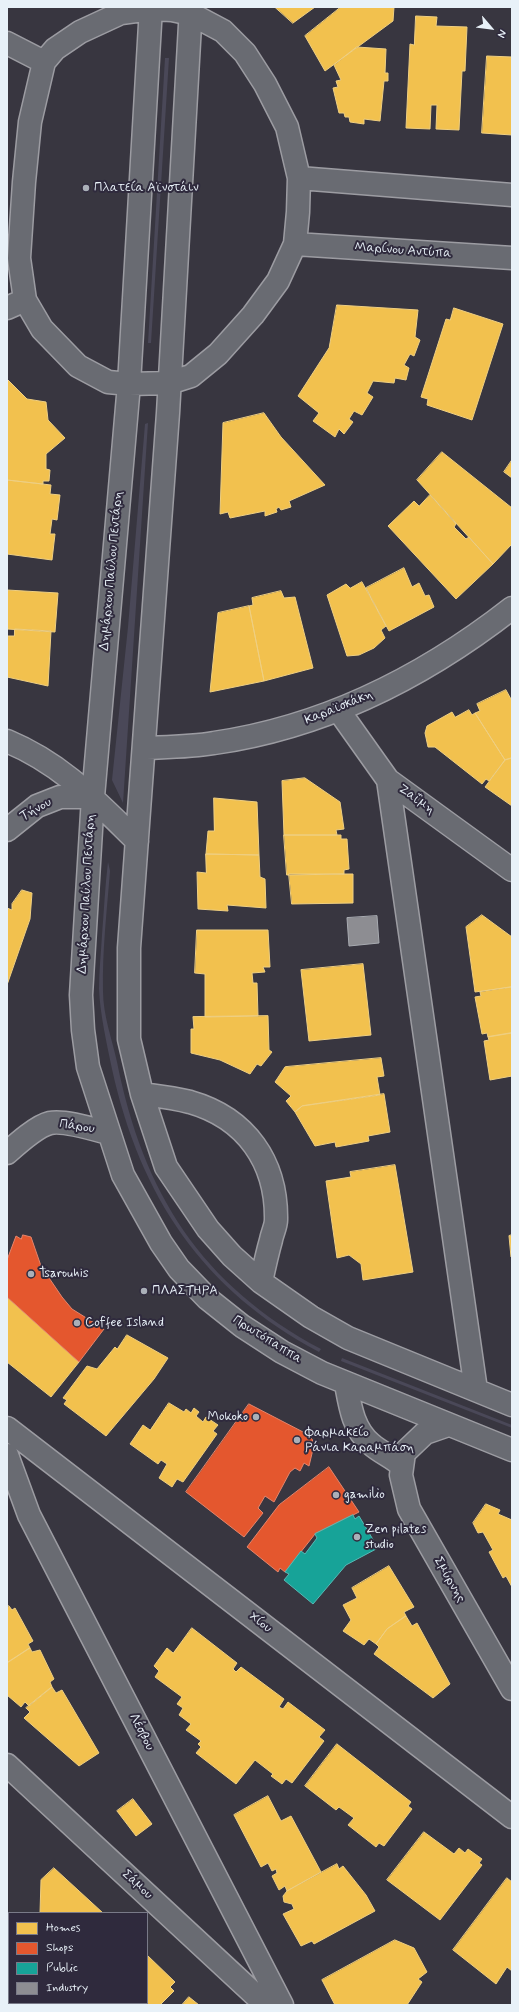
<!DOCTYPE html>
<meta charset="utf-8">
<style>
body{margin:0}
#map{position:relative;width:519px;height:2012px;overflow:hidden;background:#383640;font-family:Mynerve,sans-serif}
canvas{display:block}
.frame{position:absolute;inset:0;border:8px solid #e8f1f8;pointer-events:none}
.legend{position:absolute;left:8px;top:1912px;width:140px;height:92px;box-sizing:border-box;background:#2f2a3d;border:1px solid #797a88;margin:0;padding:5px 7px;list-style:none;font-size:12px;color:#e8f1f8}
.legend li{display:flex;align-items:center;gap:8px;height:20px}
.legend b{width:20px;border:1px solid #797a88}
.north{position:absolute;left:471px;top:8px;width:40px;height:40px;-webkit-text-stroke:3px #2f2a3d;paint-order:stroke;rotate:118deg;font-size:11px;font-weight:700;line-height:16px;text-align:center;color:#e8f1f8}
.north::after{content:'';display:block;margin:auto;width:14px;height:18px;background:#e8f1f8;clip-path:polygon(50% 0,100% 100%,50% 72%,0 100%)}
</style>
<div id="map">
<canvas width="519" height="2012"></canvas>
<div class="frame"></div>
<ul class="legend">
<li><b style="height:11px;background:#f2c14e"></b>Homes</li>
<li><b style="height:11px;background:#e4572e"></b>Shops</li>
<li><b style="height:11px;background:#17a398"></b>Public</li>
<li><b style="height:11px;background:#8d8d92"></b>Industry</li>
</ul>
<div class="north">N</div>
</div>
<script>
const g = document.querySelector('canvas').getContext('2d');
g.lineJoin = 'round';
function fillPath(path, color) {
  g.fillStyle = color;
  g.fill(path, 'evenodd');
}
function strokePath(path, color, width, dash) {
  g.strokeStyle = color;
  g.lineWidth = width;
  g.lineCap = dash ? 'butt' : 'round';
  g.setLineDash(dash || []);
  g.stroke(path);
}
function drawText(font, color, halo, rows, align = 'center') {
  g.font = font + ' Mynerve,sans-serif';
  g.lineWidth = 4;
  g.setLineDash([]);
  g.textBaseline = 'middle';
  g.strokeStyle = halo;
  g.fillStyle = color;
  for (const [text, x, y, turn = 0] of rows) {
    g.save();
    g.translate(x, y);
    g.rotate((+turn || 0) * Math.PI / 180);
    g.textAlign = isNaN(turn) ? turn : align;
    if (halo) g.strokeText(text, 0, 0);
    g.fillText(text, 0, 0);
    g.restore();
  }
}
const green = new Path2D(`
 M 165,58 L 169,58 L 151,343 L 148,343 Z
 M 148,423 L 123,803 L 112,780 L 128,627 L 145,424 Z
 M 108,862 L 110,871 C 107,910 102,951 103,991 C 103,1015 112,1039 117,1062 C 143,1193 201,1285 321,1349 L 319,1352 C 203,1290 140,1197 112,1069 C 107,1045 100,1014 99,989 C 99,971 101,953 102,935 C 104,910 105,886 108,862 Z
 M 342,1358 L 512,1425 L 512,1428 L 341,1361 Z`);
const homes = new Path2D(`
 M 275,7 L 315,7 L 293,23 Z
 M 341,7 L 394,7 L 393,21 L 325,71 L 305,36 Z
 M 416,16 L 437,17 L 436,26 L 467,27 L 465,71 L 462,71 L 459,130 L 436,129 L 437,105 L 431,105 L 430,129 L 406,128 L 410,44 L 414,45 Z
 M 357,47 L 386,49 L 385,73 L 388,73 L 388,81 L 384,81 L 380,121 L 364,119 L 364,124 L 350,122 L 349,117 L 345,117 L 344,113 L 339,113 L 333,88 L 338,87 L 336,81 L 341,80 L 334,65 Z
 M 487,56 L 512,57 L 512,135 L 482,133 Z
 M 337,305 L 418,310 L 415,337 L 420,340 L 414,356 L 410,354 L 404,365 L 409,368 L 406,380 L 395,378 L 394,383 L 373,381 L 367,393 L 373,397 L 362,415 L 354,411 L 349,419 L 353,422 L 344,434 L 339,429 L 335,437 L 313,421 L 319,413 L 298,396 L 329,348 Z
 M 454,308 L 503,324 L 472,420 L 427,405 L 428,399 L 421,397 L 446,319 L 450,320 Z
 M 7,379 L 27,399 L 46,402 L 48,420 L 65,438 L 46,454 L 46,469 L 50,470 L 49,481 L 43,481 L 43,484 L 7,480 Z
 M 264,413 L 281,437 L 325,485 L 289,501 L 291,507 L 281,510 L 279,507 L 276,509 L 277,512 L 265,516 L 265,511 L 230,518 L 228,512 L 220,514 L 223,423 Z
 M 442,452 L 512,508 L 512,544 L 493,564 L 417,480 Z
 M 512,460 L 512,478 L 504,472 Z
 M 7,480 L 51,485 L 50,494 L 60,495 L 57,520 L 52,519 L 50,534 L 55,534 L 52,560 L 7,554 Z
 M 430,495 L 456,524 L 454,527 L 466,539 L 469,537 L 493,564 L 456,599 L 388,526 L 414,501 L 419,506 Z
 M 404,568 L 412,587 L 419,583 L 425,596 L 429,595 L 434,607 L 389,631 L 366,588 Z
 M 362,582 L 386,626 L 381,630 L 385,638 L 374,648 L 359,655 L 347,656 L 327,595 L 346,584 L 350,588 Z
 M 7,590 L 58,593 L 55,632 L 7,629 Z
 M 281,591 L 284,598 L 295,597 L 313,668 L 264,681 L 249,606 L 253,605 L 252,598 Z
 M 249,606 L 264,681 L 210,692 L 218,613 Z
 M 15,629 L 51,631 L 48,686 L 7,677 L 7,636 L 14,636 Z
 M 506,690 L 512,701 L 512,758 L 505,760 L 475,713 L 480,711 L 477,704 Z
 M 469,710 L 472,715 L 475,713 L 505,760 L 489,781 L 486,779 L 482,784 L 435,747 L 428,747 L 425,733 L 427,726 L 452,712 L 455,717 Z
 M 512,758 L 512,806 L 485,787 L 505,760 Z
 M 305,778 L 340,802 L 344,829 L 336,830 L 337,835 L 284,835 L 282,781 Z
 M 214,798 L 257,802 L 259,855 L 206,854 L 208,831 L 214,831 Z
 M 284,835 L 341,835 L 341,839 L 347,839 L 349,869 L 344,870 L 344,874 L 287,875 Z
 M 206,854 L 259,855 L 260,877 L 265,879 L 266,908 L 227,905 L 228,911 L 198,909 L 197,872 L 206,873 Z
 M 289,874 L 353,874 L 353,903 L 292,904 Z
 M 22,890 L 32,893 L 30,919 L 7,985 L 7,908 L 12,910 L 12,904 Z
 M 482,915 L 512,937 L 512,987 L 475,992 L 466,927 Z
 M 197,930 L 268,930 L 270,967 L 263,967 L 265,972 L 252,973 L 253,983 L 257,983 L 258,1016 L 205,1017 L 205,974 L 195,973 Z
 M 363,964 L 371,1035 L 309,1041 L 301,970 Z
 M 512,987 L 512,1033 L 488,1037 L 487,1033 L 482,1034 L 475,997 L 481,996 L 480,992 Z
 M 268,1016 L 269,1050 L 272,1052 L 261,1066 L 257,1064 L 250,1074 L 220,1060 L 191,1053 L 191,1029 L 194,1029 L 193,1017 Z
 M 512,1033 L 512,1076 L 490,1080 L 484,1041 L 489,1040 L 488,1037 Z
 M 381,1058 L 384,1076 L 377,1077 L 380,1095 L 302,1106 L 295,1112 L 286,1101 L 291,1096 L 275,1082 L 285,1067 Z
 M 384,1094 L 390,1132 L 368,1136 L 369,1141 L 336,1147 L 335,1142 L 315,1146 L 295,1112 L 302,1106 Z
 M 395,1165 L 413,1272 L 363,1280 L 361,1264 L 349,1255 L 337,1258 L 326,1181 L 351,1177 L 350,1172 Z
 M 512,1235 L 512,1257 L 511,1257 L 509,1236 Z
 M 7,1297 L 79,1362 L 51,1397 L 7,1362 Z
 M 127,1335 L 168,1358 L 154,1379 L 106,1436 L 64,1404 L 67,1400 L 63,1398 L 87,1366 L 97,1369 L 115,1347 L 117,1349 Z
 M 169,1403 L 184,1412 L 186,1409 L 191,1413 L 194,1408 L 199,1412 L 196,1416 L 203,1422 L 206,1417 L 218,1425 L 213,1431 L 217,1434 L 183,1482 L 177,1479 L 172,1487 L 159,1478 L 167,1464 L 161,1460 L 158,1464 L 130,1444 L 143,1425 L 150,1430 Z
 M 486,1504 L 500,1510 L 498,1514 L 512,1520 L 512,1587 L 506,1576 L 503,1578 L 489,1552 L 493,1550 L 483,1532 L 478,1533 L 473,1523 Z
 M 389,1566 L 414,1607 L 404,1612 L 406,1616 L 387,1629 L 376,1644 L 369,1639 L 364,1645 L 343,1631 L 351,1620 L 343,1605 L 357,1598 L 352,1588 Z
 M 9,1606 L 12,1610 L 15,1608 L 33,1641 L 28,1644 L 30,1648 L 7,1663 L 7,1607 Z
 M 406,1616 L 412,1626 L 417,1623 L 450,1684 L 433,1698 L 374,1654 L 379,1647 L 376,1644 L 387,1629 Z
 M 192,1628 L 237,1663 L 233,1669 L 236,1672 L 241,1667 L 284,1699 L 279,1707 L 283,1709 L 288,1702 L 325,1730 L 319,1737 L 324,1741 L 292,1783 L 286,1779 L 282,1784 L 271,1776 L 273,1774 L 255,1760 L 236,1784 L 196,1753 L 201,1747 L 198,1744 L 201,1741 L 186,1730 L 191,1724 L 179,1715 L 183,1708 L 177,1704 L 182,1697 L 155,1677 L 159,1671 L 154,1666 L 167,1648 L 173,1653 Z
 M 30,1648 L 32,1652 L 40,1650 L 54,1679 L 50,1682 L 52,1687 L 29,1706 L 25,1702 L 21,1707 L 7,1695 L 7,1663 Z
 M 52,1687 L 56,1693 L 62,1690 L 99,1753 L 79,1766 L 24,1718 L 30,1712 L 26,1708 Z
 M 337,1744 L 411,1802 L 408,1806 L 412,1809 L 384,1846 L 379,1843 L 376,1847 L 348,1825 L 354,1818 L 339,1807 L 336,1810 L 305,1786 Z
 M 268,1796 L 281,1821 L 291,1816 L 321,1872 L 287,1891 L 285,1886 L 279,1890 L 272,1876 L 277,1873 L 276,1869 L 272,1871 L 268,1863 L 261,1867 L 234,1815 Z
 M 133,1799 L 152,1824 L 136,1836 L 117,1811 Z
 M 424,1832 L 454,1854 L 459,1848 L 465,1853 L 468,1849 L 482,1859 L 479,1863 L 482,1865 L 440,1920 L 387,1880 Z
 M 337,1864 L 339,1869 L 343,1866 L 366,1895 L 375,1911 L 314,1944 L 312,1941 L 301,1946 L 283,1914 L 294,1909 L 292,1904 L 284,1902 L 283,1896 L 287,1891 Z
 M 54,1868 L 103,1913 L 40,1913 L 41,1880 Z
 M 507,1878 L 512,1882 L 512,1971 L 507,1967 L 496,1984 L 453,1950 Z
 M 395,1940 L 414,1948 L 427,1972 L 418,1979 L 422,1982 L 407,2005 L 335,2005 L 322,1980 Z
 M 147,1955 L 175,1982 L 170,1987 L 174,1991 L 160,2005 L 117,2005 L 115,2003 L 147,2003 Z
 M 189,1997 L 199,2005 L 182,2005 Z`);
const shops = new Path2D(`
 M 23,1235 L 31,1237 L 41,1266 L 62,1297 L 72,1309 L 104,1329 L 79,1362 L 7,1297 L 7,1260 L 16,1236 L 21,1239 Z
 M 249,1404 L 305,1433 L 312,1439 L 314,1445 L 309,1466 L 304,1463 L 300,1471 L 295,1468 L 290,1472 L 274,1502 L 265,1496 L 258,1508 L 263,1513 L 244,1537 L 186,1492 Z
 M 329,1467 L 359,1512 L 315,1534 L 285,1572 L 280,1568 L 278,1572 L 247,1547 L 279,1505 Z`);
const public = new Path2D(`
 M 353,1515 L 355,1519 L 359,1516 L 378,1548 L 346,1565 L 313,1604 L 284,1580 L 289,1574 L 285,1572 L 301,1551 L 305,1554 L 317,1538 L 315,1534 Z`);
const industry = new Path2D(`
 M 377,916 L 379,943 L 349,946 L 347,918 Z`);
const minor = new Path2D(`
 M 151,7 L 129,384 L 93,797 L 81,995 L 83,1030 L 88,1067 L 123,1175 L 161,1243 L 179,1269 L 208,1299 L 242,1326 L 282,1352 L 322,1373 L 512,1450
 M 191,7 L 168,413 L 129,948 L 129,1039 L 142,1094 L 166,1167 L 208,1229 L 232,1256 L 261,1282 L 311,1317 L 348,1338 L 512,1405
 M 151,9 L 172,10 L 191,14 L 223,31 L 245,53 L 265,84 L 287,127 L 299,178 L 298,212 L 295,244 L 278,281 L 253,315 L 218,354 L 191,376 L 169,383 L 129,384 L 108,382 L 78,366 L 42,329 L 25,300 L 19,258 L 24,182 L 30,122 L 44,62 L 55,49 L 80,32 L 121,13 Z
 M 7,43 L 44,62
 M 299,178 L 512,195
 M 295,244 L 512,258
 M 7,308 L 25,300
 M 339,711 L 388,780 L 512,870
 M 7,741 C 62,764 95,800 137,841
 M 144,748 C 167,747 191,747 214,743 C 324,727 425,676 512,608
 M 388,780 L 476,1390
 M 7,830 L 37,806 L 60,797 L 93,797
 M 142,1094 C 157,1096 174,1098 190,1102 C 246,1118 277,1162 276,1220 C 276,1226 272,1234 271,1240 C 267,1254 264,1268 261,1282
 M 7,1153 C 17,1144 37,1126 50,1123 C 64,1120 93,1129 108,1133
 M 346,1384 C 350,1406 353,1429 371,1444 C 381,1453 393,1457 402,1466
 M 448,1425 L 425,1433 L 404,1453 L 401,1475 L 409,1509 L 512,1689
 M 7,1428 L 512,1817
 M 7,1455 L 29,1515 L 282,2005
 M 7,1765 L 266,2005`);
const markers = [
 [86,188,4,"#aab0b8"],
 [31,1274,4,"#aab0b8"],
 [144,1291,4,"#aab0b8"],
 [77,1323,4,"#aab0b8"],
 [256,1417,4,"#aab0b8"],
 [297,1440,4,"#aab0b8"],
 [336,1495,4,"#aab0b8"],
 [357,1537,4,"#aab0b8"]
];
const poiNames = [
 ["Πλατεία Αϊνστάιν",94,188],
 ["Tsarouhis",39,1274],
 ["ΠΛΑΣΤΗΡΑ",152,1291],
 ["Coffee Island",85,1323],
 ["Mokoko",248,1417,"right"],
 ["Φαρμακείο",305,1433],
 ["Ράνια Καραμπάση",305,1448],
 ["gamilio",344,1495],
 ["Zen pilates",365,1530],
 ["studio",365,1545]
];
const streetNames = [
 ["Μαρίνου Αντύπα",403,251,4],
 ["Δημάρχου Παύλου Πεντάρη",112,571,-85],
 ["Καραϊσκάκη",339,708,-22],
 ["Ζαΐμη",416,800,36],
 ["Τήνου",36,810,-29],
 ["Δημάρχου Παύλου Πεντάρη",87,894,-87],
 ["Πάρου",77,1127,9],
 ["Πρωτόπαππα",267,1340,32],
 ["Σμύρνης",449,1580,60],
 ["Χίου",260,1623,38],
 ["Λέσβου",141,1732,63],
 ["Σάμου",137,1885,43]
];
fillPath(green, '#4a4858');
fillPath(homes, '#f2c14e');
strokePath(homes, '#efcf81', 1);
fillPath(shops, '#e4572e');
strokePath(shops, '#e5856b', 1);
fillPath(public, '#17a398');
strokePath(public, '#56bab5', 1);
fillPath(industry, '#8d8d92');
strokePath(industry, '#a8abb1', 1);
strokePath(minor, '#9c9ca2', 25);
strokePath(minor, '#696b72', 22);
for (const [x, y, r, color] of markers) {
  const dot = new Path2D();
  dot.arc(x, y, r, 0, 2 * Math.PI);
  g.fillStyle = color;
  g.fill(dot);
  strokePath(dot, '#2f2a3d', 1.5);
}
drawText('13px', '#e8f1f8', '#2f2a3d', poiNames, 'left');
drawText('13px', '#e8f1f8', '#2f2a3d', streetNames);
</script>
